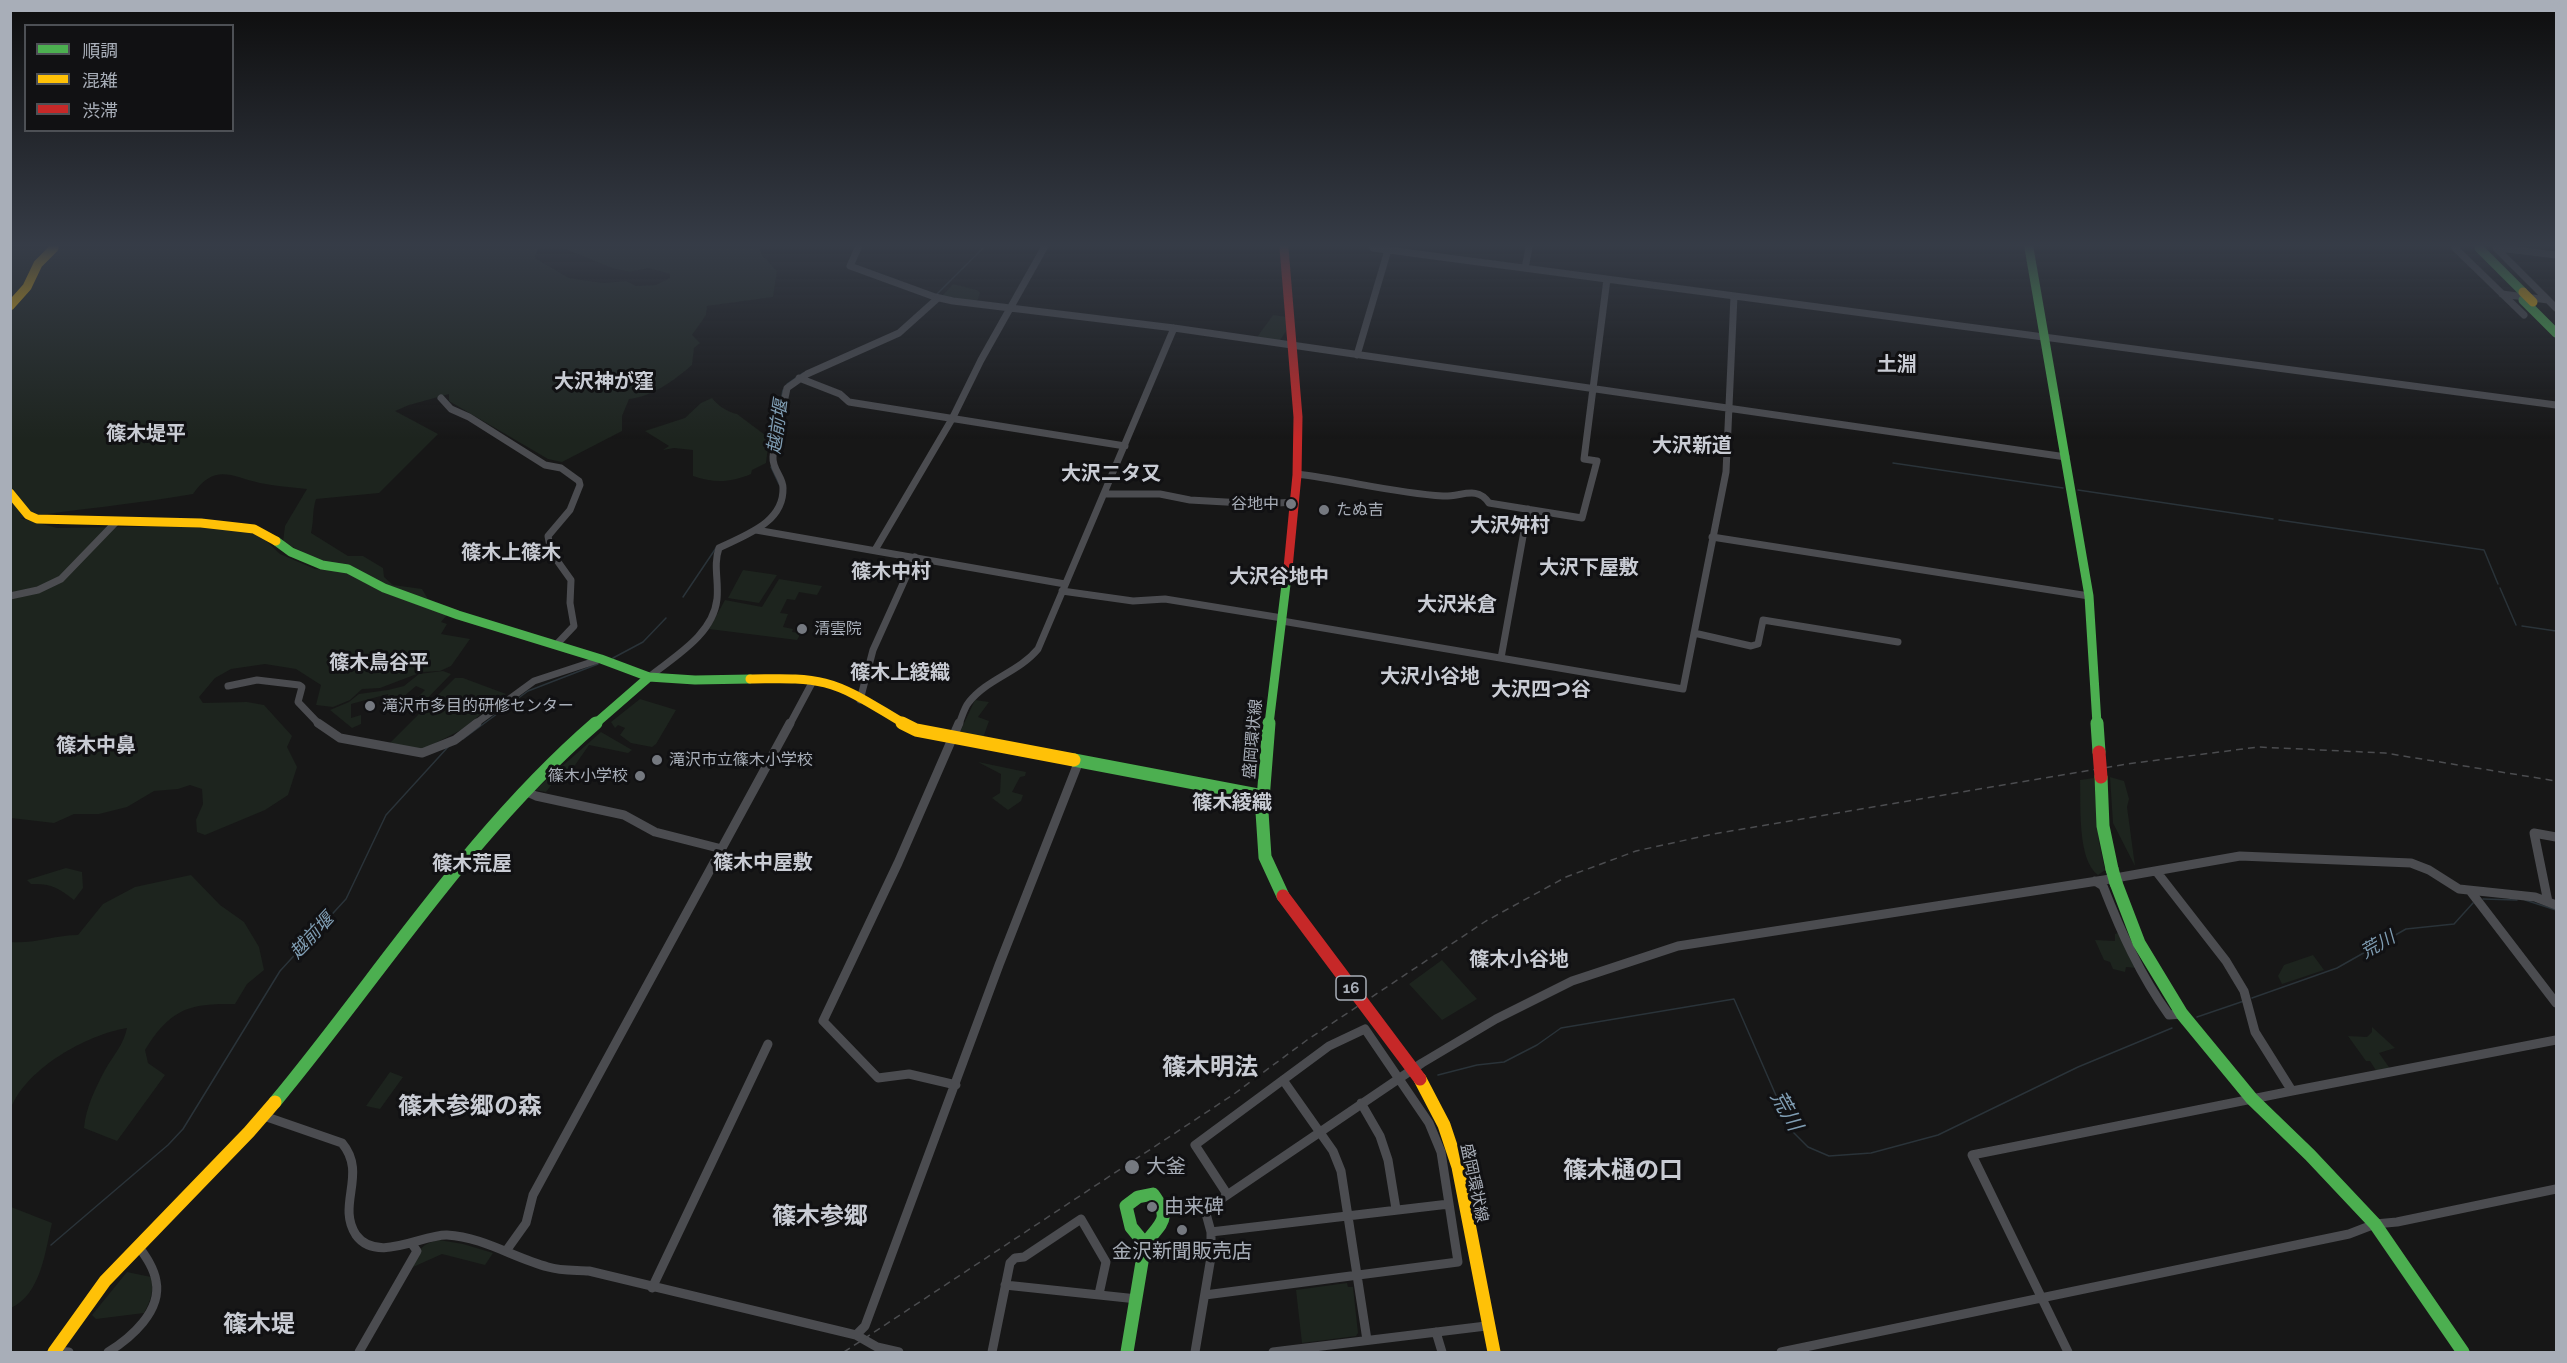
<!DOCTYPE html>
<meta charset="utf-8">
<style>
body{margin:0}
#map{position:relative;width:2567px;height:1363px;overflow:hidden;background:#171717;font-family:Raleway,"Noto Sans JP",sans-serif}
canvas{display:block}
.frame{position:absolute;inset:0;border:12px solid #a8aeb8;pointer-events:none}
.legend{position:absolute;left:24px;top:24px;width:210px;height:108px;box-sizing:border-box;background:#111113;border:2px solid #4d5055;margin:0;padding:8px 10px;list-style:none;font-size:18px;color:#a8aeb8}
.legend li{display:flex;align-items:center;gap:12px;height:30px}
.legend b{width:30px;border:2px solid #4d5055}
</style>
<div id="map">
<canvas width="2567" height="1363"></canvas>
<div class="frame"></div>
<ul class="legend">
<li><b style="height:8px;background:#4caf50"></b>順調</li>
<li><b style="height:8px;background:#ffc107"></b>混雑</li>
<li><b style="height:8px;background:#c62828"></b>渋滞</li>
</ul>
</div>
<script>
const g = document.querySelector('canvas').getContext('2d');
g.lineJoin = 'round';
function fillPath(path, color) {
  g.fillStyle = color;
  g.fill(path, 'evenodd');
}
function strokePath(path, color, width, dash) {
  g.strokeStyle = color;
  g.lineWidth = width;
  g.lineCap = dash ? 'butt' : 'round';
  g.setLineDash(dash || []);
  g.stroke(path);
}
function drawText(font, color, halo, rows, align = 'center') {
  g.font = font + ' Raleway,"Noto Sans JP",sans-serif';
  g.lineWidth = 6;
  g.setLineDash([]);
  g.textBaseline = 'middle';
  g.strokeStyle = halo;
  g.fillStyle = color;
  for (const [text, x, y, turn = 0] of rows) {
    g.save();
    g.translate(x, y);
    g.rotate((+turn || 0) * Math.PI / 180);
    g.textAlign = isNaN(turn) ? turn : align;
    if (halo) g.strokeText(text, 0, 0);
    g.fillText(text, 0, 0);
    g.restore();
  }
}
const green = new Path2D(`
 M 10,248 L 538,248 L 535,258 L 569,278 L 603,283 L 626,281 L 636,286 L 656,285 L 670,278 L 670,274 L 648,268 L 630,272 L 612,268 L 563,248 L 759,248 L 762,255 L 777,271 L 773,297 L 707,306 L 706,315 L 692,335 L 700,343 L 694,348 L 692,365 C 675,380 651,397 629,399 L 622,416 L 622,431 L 562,462 L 548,459 L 449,401 L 449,394 L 409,405 L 395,411 L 438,434 L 379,493 L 316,499 C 312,511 314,521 311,533 L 348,556 L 363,556 L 383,568 L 384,577 L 393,585 L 422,589 L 428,599 L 324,563 L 283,542 L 285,526 L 307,489 C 291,487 275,486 260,483 C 230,476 215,463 193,494 C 136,504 78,509 20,518 L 57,528 L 199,526 L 250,532 L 261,536 L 280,554 L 315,569 L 344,571 L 382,592 L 447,615 L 441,622 L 447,624 L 441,634 L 470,639 L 451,666 L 440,671 L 422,672 L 380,688 L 362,689 L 350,700 L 333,707 L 316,705 L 321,685 L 296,669 L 265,664 L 231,669 L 215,678 L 199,697 L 203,703 L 247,702 L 264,705 L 292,736 L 287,747 L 297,767 L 288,795 L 265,810 L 205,835 L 197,832 L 196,820 L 203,804 L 202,789 L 190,785 L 178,789 L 154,791 L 127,807 L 99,814 L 74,814 L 54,823 L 11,818 Z
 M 953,284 L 977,290 L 980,293 L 977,302 L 942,296 Z
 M 1273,315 L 1287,317 L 1289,327 L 1278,343 L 1255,340 Z
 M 712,398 C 717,405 729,413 737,414 L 769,438 L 766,463 L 752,470 L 751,474 C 730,483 714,483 693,476 L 693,450 L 674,448 L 663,450 L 669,446 L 645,431 L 685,418 L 701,403 Z
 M 743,570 L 777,575 L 759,603 L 728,598 Z
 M 779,579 L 822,586 L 817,595 L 799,592 L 795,600 L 787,599 L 780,613 L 788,614 L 783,627 L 793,629 L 792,632 L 801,633 L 797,640 L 709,629 L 725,600 L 762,607 Z
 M 443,671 L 451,674 L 414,712 L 406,709 L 425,690 L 416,686 L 389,709 L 388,694 L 351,704 L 351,718 L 361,715 L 361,724 L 352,728 L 330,710 L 349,702 L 359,694 L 388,690 L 404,686 L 419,674 Z
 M 455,678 L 463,678 L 506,694 L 461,730 L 422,750 L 389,744 Z
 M 640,699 L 676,710 L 656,744 L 652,747 L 631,743 L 620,735 L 625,728 L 618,725 L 615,728 L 611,722 Z
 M 975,700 L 989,702 L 978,717 L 989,721 L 983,738 L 959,734 Z
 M 601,732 L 632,750 L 628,753 L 589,745 L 573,768 L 594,773 L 588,783 L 558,776 L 546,792 L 535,790 Z
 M 978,762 L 1026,772 L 1025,776 L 1020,777 L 1012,792 L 1023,795 L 1021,801 L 1008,810 L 992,798 L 1000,793 L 1001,774 Z
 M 2110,777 L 2124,781 L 2129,799 L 2127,807 L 2135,866 L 2113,823 Z
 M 2094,778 L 2099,842 L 2105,870 L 2098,875 C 2077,860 2081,804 2080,780 Z
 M 66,868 L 82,872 L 83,888 L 74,900 C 59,888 51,883 31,884 L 27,880 Z
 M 191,875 L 220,905 L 244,922 L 259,947 L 264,970 L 247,984 L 235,1004 C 189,1003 170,1009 145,1050 L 148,1063 L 165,1075 L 117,1141 L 84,1128 C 86,1107 95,1089 105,1070 C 113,1056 124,1044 127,1028 C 86,1035 27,1068 11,1108 L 11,942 C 34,944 55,935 78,935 L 103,904 L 135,887 Z
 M 2118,933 L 2137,968 L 2126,967 L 2125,972 L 2113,969 L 2110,962 L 2104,960 L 2095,940 L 2115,941 L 2115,934 Z
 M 2313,955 L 2324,970 L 2282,984 L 2278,976 L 2284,965 Z
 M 1442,960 L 1477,999 L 1442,1020 L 1409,984 Z
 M 2372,1027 L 2395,1048 L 2379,1053 L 2391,1070 L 2377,1072 L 2370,1061 L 2366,1061 L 2348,1036 L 2367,1037 L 2372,1032 Z
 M 390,1072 L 403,1077 L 380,1109 L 366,1106 Z
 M 11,1207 L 52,1223 C 45,1252 41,1294 11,1308 Z
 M 439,1240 L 463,1244 L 493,1253 L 485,1265 L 442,1254 L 413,1267 C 420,1249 419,1245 439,1240 Z
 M 127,1272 L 151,1277 C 154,1291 151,1300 144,1313 L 96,1319 L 92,1315 Z
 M 1347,1283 L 1348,1287 L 1353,1287 L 1358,1333 L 1356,1336 L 1302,1343 L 1296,1290 Z`);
const stream = new Path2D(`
 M 937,294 L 983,248
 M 787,384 L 803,373
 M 780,406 L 783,390
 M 1893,463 L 2063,488
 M 771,467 L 779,484
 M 2078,490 L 2273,519
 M 2279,520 L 2484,550 L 2498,584
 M 2500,588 L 2516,625
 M 683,597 L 716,548
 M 2522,626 L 2556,631
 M 613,658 L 643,642 L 666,618
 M 463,739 L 528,691 L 598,664
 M 2483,899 L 2517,900
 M 2525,900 L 2556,910
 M 2252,998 L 2337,968 L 2406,929 L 2454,924 L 2473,903
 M 2197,1017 L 2244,1001
 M 1438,1075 L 1477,1065 L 1504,1062 L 1537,1045 L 1561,1028 L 1734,999 L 1791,1130 L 1808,1147 L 1829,1156 L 1871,1153 L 1938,1135 L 2078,1067 L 2172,1028
 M 51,1245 L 168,1145 L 183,1129 L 280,971 L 346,899 L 386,815 L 448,747`);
const streetFar1 = new Path2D(`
 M 858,248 L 850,266 L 935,297 L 953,301 L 1174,328 L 2066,457
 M 1373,248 L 2556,405
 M 2455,248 L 2524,315
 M 2496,248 L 2556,308
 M 2498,248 L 2556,255
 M 1525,268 L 1529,248
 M 2502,294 L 2548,300
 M 1357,355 L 1388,250
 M 799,378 L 840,394 L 849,402 L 1125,446
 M 441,398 L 451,409 L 469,417 L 545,465 L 561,468 L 579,481 L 580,485 L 570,510 L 548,536 L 551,552 L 571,580 L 570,603 L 574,626 L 556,645
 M 1297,474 C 1346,480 1394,493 1443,496 C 1461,497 1477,485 1489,503 L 1582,518 L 1597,461 L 1584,459 L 1607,279
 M 1105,494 L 1160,494 L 1190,500 L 1261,504 L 1295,502
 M 756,530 L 1065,584
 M 1712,537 L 2089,596
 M 875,550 L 952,419 L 981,360 L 1044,248
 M 1062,591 L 1133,601 L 1165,599 L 1282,618
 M 10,596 L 38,590 L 61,579 L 117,521
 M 1282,621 L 1683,689 L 1726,472 L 1734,296
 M 1694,633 L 1751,646 L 1758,644 L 1763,620 L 1898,642
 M 1501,658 L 1528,509
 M 649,677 C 675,656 713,635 717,599 C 719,581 713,565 719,548 C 745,535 784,523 783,488 C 783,477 772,469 773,457 C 775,434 783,410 787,388 L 807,374 L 899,333 L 938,298
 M 228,686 L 257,680 L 299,685 L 302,687 L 298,702 L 319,724
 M 860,700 L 873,650 L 915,557
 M 475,724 L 534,681 L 601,659
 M 790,724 L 813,681
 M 959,724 C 962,717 964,708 969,702 C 987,679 1019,672 1038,649 L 1174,328`);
const street = new Path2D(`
 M 318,723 L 340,738 L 422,753 L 455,740 L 477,723
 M 525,791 L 536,796 L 624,815 L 655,832 L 722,849
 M 2095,881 L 2103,886 C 2121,932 2140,975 2169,1015 L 2182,1014
 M 2471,892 L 2556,1003
 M 2548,902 L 2534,833 L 2556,837
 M 1283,1080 L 1333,1151 L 1341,1171 L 1367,1340
 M 956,1085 L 909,1074 L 878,1078 L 823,1021 L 898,863 L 959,723
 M 2292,1091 L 2556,1040
 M 1361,1103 L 1380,1136 L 1388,1160 L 1396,1209
 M 264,1116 L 342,1143 C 368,1174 336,1205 356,1235 C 377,1264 423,1234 447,1235 C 483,1237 514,1258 548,1267 C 561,1271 575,1270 589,1271 L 856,1335 L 877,1347 L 899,1352
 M 1211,1232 L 1449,1204
 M 506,1251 L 526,1223 L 533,1195 L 790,723
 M 1005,1285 L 1137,1299
 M 652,1288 L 768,1044
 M 1205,1295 L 1458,1262 L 1441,1152 L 1429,1123 L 1365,1029 L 1329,1046 L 1195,1145 L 1227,1194
 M 1436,1332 L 1442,1352
 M 856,1335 L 865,1326 L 999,965 L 1079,761
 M 54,1351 L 69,1352
 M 108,1352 C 131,1338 162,1311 156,1281 C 154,1268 146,1257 139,1247
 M 359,1352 L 417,1251 L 412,1244
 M 992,1352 L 1010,1263 L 1015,1258 L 1024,1257 L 1081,1219 L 1106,1262 L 1099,1294
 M 1195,1352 L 1211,1257 L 1211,1232 L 1205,1210 L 1422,1063 L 1496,1019 L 1572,981 L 1678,946 L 2104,880 L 2240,856 L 2411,863 L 2429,870 L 2459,889 L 2535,897 L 2556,905
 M 1273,1352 L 1486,1326
 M 1781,1352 L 2349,1234 L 2375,1224 L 2397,1222 L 2556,1189
 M 2068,1352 L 1972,1155 L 2292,1091 L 2255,1032 L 2244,991 L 2226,961 L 2156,871`);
const fastFar1 = new Path2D(`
 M 2029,248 L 2089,596 L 2097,724
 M 2479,248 L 2523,292
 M 2523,300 L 2556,333
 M 276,541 L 291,552 L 322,565 L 348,569 L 384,588 L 458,615 L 601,659 L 649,677 L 695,680 L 750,679
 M 595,724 L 649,677
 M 1269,724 L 1288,568`);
const fast = new Path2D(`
 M 1269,723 L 1262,812 L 1265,857 L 1283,896
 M 2097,723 L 2099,752
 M 1074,760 L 1263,796
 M 2101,777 L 2103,826 L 2112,869
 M 2116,883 L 2139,943 L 2182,1014 L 2252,1099 L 2310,1155 L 2375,1224 L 2463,1352
 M 275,1102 C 381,974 470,832 596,723
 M 1153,1194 C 1172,1220 1162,1221 1145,1244 L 1131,1227 L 1126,1206 L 1138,1197 Z
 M 1127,1352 L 1145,1244`);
const slowFar1 = new Path2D(`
 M 10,306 L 27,287 L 38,264 L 54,248
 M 10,493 L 28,515 L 37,519 L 201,523 L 254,529 L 276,541
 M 750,679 C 775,679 801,677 825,683 C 853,690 880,710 905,724`);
const slow = new Path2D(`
 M 902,723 L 916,730 L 1074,760
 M 1420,1079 L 1444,1125 L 1458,1167 L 1494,1352
 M 54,1352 L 105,1281 L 249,1132 L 275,1102`);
const jam = new Path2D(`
 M 1284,248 L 1298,417 L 1297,475 L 1288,568`);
const rail = new Path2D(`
 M 844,1352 L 1234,1094 L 1307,1040 L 1486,921 L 1566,877 L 1636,851 L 1713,834 L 2127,764 L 2258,747 L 2385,753 L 2556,781`);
const fastBridge = new Path2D(`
 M 2112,869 L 2116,883`);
const slowBridge = new Path2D(`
 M 2523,292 L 2533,302`);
const jamBridge = new Path2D(`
 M 2099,752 L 2101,777
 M 1283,896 L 1420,1079`);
const markers = [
 [1291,504,6,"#757980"],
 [1324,510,6,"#757980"],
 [802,629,6,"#757980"],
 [370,706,6,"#757980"],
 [657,760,6,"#757980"],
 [640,776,6,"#757980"],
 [1132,1167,8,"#757980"],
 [1152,1207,6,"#757980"],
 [1182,1230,6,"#757980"]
];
const shields = [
 [1351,988,30]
];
const shieldNames = [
 ["16",1351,988]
];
const poiNames = [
 ["谷地中",1279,504,"right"],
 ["たぬ吉",1336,510],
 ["清雲院",814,629],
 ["滝沢市多目的研修センター",382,706],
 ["滝沢市立篠木小学校",669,760],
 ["篠木小学校",628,776,"right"]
];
const streetNames = [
 ["盛岡環状線",1253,739,-85],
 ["盛岡環状線",1474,1183,78]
];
const waterNames = [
 ["越前堰",778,427,-82],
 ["越前堰",312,936,-47],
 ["荒川",2378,945,-30]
];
const quarterNames = [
 ["土淵",1897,365],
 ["大沢神が窪",604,382],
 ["篠木堤平",146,434],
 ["大沢新道",1692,446],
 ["大沢二タ又",1111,474],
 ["大沢舛村",1510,526],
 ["篠木上篠木",511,553],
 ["大沢下屋敷",1589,568],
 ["篠木中村",891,572],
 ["大沢谷地中",1279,577],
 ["大沢米倉",1457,605],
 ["篠木鳥谷平",379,663],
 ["篠木上綾織",900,673],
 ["大沢小谷地",1430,677],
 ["大沢四つ谷",1541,690],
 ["篠木中鼻",96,746],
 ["篠木綾織",1232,803],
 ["篠木中屋敷",763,863],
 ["篠木荒屋",472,864],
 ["篠木小谷地",1519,960]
];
const nearPoinames = [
 ["大釜",1146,1167],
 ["由来碑",1164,1207],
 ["金沢新聞販売店",1182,1252,"center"]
];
const nearWaternames = [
 ["荒川",1786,1111,61]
];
const nearQuarternames = [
 ["篠木明法",1210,1068],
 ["篠木参郷の森",470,1107],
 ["篠木樋の口",1623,1171],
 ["篠木参郷",820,1217],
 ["篠木堤",259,1325]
];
fillPath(green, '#1d241e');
strokePath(stream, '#2a3339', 1.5);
strokePath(streetFar1, '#4b4c50', 7);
strokePath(street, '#4b4c50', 9);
strokePath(fastFar1, '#4caf50', 9);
strokePath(fast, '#4caf50', 13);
strokePath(slowFar1, '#ffc107', 9);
strokePath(slow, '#ffc107', 13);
strokePath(jam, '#c62828', 9);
strokePath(rail, '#4b4c4f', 1.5, [7, 5]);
strokePath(fastBridge, '#4caf50', 13);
strokePath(slowBridge, '#ffc107', 9);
strokePath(jamBridge, '#c62828', 13);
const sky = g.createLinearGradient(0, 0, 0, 439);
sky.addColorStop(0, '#0d0d0d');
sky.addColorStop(0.56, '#363c47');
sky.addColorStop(1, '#363c4700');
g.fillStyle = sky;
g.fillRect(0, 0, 2567, 439);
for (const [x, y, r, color] of markers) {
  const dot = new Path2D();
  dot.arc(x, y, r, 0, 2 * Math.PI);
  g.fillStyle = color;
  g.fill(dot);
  strokePath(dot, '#111113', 2);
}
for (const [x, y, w] of shields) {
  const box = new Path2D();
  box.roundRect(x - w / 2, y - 12, w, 24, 4.5);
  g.fillStyle = '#111113';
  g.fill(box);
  strokePath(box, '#a8aeb8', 1.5);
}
drawText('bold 15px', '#a8aeb8', null, shieldNames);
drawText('16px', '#a8aeb8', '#111113', poiNames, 'left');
drawText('16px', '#a8aeb8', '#111113', streetNames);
drawText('italic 18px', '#7f9db3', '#111113', waterNames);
drawText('bold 20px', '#c9ccd4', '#111113', quarterNames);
drawText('20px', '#a8aeb8', '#111113', nearPoinames, 'left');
drawText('italic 21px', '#7f9db3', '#111113', nearWaternames);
drawText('bold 24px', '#c9ccd4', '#111113', nearQuarternames);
</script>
